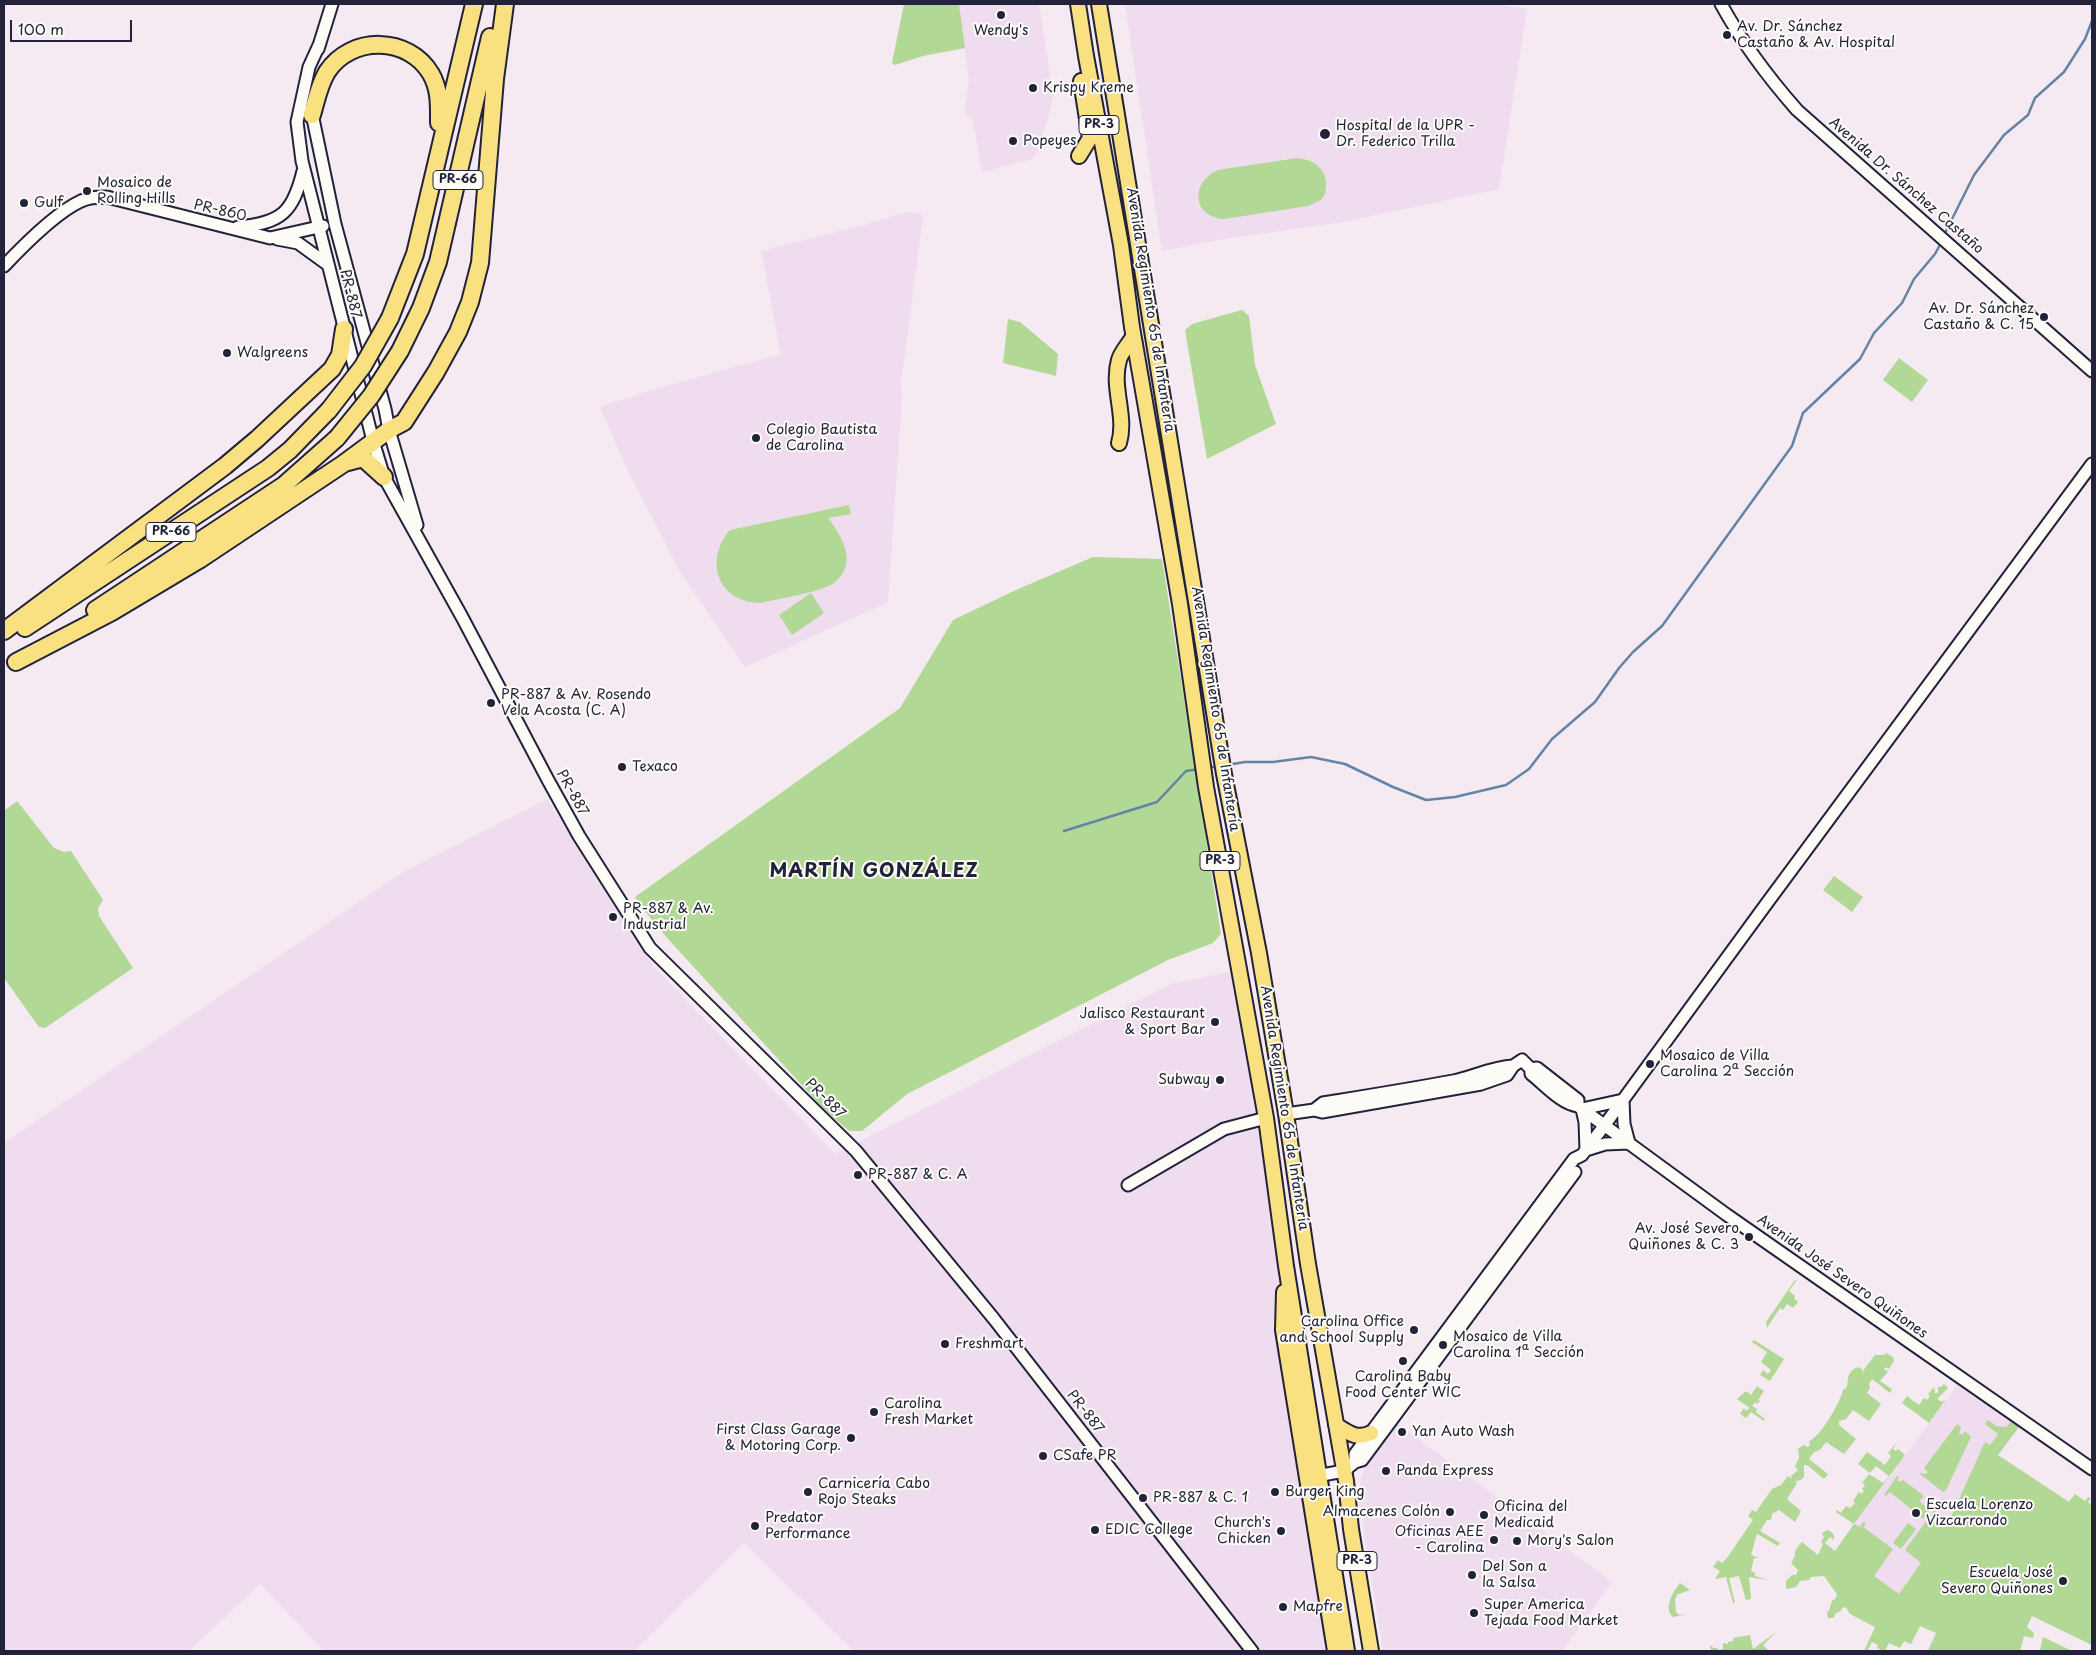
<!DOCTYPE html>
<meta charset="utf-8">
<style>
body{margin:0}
#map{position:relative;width:2096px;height:1655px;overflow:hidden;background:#f5e9f2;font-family:"Playpen Sans",sans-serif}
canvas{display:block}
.frame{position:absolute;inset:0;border:5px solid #22223b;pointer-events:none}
.scale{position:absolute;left:10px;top:20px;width:122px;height:22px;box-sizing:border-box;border:2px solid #22223b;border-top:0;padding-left:6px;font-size:15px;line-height:18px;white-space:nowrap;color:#22223b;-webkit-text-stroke:4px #fdfcf7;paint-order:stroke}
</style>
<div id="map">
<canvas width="2096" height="1655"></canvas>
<div class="frame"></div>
<div class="scale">100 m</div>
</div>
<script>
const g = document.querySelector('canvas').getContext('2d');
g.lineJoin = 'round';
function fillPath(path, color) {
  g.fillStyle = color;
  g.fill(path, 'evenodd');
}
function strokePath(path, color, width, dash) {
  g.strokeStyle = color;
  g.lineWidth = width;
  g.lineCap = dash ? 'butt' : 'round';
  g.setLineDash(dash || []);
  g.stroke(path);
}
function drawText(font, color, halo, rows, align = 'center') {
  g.font = font + ' "Playpen Sans",sans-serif';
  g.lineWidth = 4;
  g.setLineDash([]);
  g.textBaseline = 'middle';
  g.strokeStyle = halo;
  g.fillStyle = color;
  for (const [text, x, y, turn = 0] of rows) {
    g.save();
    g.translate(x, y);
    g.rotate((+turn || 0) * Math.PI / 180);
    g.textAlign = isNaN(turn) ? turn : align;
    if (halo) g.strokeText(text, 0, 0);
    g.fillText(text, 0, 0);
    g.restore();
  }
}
const built = new Path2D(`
 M 959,4 L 1039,4 L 1053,92 L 1051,106 L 1039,150 L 1032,159 L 982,172 L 973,120 L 964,113 L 969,80 Z
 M 1125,4 L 1497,4 L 1527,9 L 1499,189 L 1343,222 L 1219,240 L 1162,251 Z
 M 906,212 L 923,215 L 901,385 L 902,397 L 888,602 L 745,667 L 680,572 L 627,469 L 600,407 L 649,391 L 781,354 L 761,251 L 868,224 Z
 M 547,799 L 654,967 L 835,1154 L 1171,984 L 1237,970 L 1350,1651 L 854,1651 L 744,1543 L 634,1651 L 324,1651 L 260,1584 L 189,1651 L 4,1651 L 4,1143 L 403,872 Z
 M 1957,1385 L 2019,1427 L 1997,1456 L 1911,1644 L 1850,1614 L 1827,1562 Z
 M 1394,1421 L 1612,1582 L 1562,1651 L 1383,1651 L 1359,1503 L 1361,1480 L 1367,1458 Z`);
const green = new Path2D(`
 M 904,4 L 959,4 L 965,48 L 923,56 L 895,65 L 892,63 Z
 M 1297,158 C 1318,160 1330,173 1325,194 L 1321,200 L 1308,206 L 1224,219 C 1192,217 1190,182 1218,170 Z
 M 1242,310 L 1249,316 L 1255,365 L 1276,424 L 1207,459 L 1185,330 L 1192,324 Z
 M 1008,319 L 1020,322 L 1058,354 L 1056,376 L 1003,363 Z
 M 1899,358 L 1928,380 L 1912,402 L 1883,380 Z
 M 849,505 L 851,514 L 828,518 C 843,537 858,564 834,583 C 822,592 777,599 760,603 C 717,602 704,560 730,530 Z
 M 1093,557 L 1162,559 L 1221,934 L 1213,943 L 1168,960 L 907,1094 L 862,1131 L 849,1131 L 823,1108 L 668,939 L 643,909 L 635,897 L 900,708 L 953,620 L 1016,590 Z
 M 811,593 L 824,613 L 792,635 L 779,615 Z
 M 17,801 L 54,848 L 64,852 L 71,851 L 103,900 L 98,908 L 99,916 L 133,968 L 45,1028 L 39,1027 L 4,978 L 4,811 Z
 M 1834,876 L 1863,897 L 1852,912 L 1823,890 Z
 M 1795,1280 L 1796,1281 L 1789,1291 L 1795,1296 L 1794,1298 L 1798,1302 L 1793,1308 L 1787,1304 L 1783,1310 L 1780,1308 L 1767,1328 L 1766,1322 Z
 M 1754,1340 L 1784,1359 L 1770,1381 L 1760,1375 L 1763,1370 L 1768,1374 L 1771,1370 L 1761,1362 L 1767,1352 L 1752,1342 Z
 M 1886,1353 L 1893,1357 L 1894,1361 L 1889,1369 L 1885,1367 L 1884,1369 L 1888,1372 L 1880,1381 L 1892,1389 L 1890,1393 L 1872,1379 L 1869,1384 L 1870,1388 L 1867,1393 L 1881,1404 L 1869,1421 L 1853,1410 L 1846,1419 L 1839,1421 L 1839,1425 L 1856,1439 L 1844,1454 L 1826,1442 L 1820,1450 L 1814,1452 L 1809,1459 L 1828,1474 L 1824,1479 L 1807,1465 L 1804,1465 L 1804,1477 L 1801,1480 L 1795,1481 L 1797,1483 L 1787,1499 L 1801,1511 L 1795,1522 L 1779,1510 L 1772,1514 L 1771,1520 L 1767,1520 L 1760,1531 L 1780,1543 L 1778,1546 L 1757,1534 L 1751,1555 L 1759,1558 L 1754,1558 L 1751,1571 L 1755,1573 L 1755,1576 L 1768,1580 L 1749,1577 L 1751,1599 L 1746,1600 L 1739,1576 L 1729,1578 L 1735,1603 L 1733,1603 L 1726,1577 L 1715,1579 L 1720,1571 L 1713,1567 L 1718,1560 L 1722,1563 L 1727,1558 L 1753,1520 L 1748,1516 L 1752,1510 L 1756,1512 L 1772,1489 L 1781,1485 L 1788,1476 L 1792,1479 L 1791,1476 L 1798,1470 L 1795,1466 L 1799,1458 L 1798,1449 L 1803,1445 L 1808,1447 L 1810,1445 L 1809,1441 C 1820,1438 1841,1401 1843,1390 L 1847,1387 C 1848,1377 1848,1370 1859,1367 L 1862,1369 L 1862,1373 L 1864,1374 L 1862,1372 L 1875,1355 L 1884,1355 Z
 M 1944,1384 L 1948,1388 L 1937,1399 L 1942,1402 L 1946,1399 L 1929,1423 L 1902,1403 L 1907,1396 L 1919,1405 L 1924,1398 L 1927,1400 L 1930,1396 L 1928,1394 L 1934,1387 L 1935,1393 L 1938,1393 L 1938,1387 L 1941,1387 Z
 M 1757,1386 L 1764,1391 L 1758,1400 L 1760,1401 L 1757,1404 L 1755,1402 L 1752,1406 L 1757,1409 L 1756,1412 L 1765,1419 L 1764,1421 L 1751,1412 L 1746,1418 L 1740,1414 L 1744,1408 L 1746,1411 L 1750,1408 L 1737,1399 L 1746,1391 L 1751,1395 Z
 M 1988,1420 L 1996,1426 L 2006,1427 L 2011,1422 L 2019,1427 L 1998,1455 L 2069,1502 L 2075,1494 L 2085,1501 L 2088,1497 L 2091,1499 L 2088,1502 L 2092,1505 L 2092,1645 L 2032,1616 L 2027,1627 L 2034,1633 L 2033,1638 L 2024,1636 L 2020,1651 L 1928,1651 L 1936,1633 L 1920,1626 L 1911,1644 L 1904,1641 L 1900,1648 L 1889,1643 L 1885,1651 L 1879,1651 L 1880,1649 L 1877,1648 L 1878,1645 L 1872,1642 L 1867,1651 L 1864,1651 L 1875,1627 L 1850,1614 L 1846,1607 L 1842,1608 L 1841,1611 L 1836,1613 L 1833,1618 L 1828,1618 L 1827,1612 L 1829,1611 L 1832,1601 L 1836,1598 L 1837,1594 L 1824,1576 L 1811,1577 L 1809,1580 L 1800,1581 L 1796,1587 L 1786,1589 L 1786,1581 L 1792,1575 L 1796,1575 L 1798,1570 L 1791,1563 L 1795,1556 C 1794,1551 1798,1546 1802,1542 L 1818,1555 L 1823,1544 L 1821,1542 L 1824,1537 L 1822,1533 L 1827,1530 C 1832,1531 1835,1535 1834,1540 L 1830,1537 L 1825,1543 L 1835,1551 L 1854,1524 L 1836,1512 L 1837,1510 L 1841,1513 L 1846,1506 L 1850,1508 L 1855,1503 L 1853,1501 L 1859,1492 L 1862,1494 L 1864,1491 L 1862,1489 L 1865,1485 L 1859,1479 L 1863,1482 L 1869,1474 L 1883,1483 L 1889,1476 L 1876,1466 L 1870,1473 L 1858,1464 L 1867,1452 L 1885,1465 L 1891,1456 L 1888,1453 L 1897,1442 L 1893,1449 L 1896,1451 L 1901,1445 L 1898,1449 L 1905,1455 L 1854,1524 L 1860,1527 L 1863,1522 L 1866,1524 L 1863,1527 L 1893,1549 L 1874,1576 L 1899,1594 L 1921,1563 L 1905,1550 L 1944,1497 L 1936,1512 L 1950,1519 L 1985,1442 L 1990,1445 L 1997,1436 L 1998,1434 L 1985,1424 Z
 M 1957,1424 L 1961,1427 L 1959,1434 L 1963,1434 L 1965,1431 L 1971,1437 L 1946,1490 L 1943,1492 L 1919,1473 L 1927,1474 L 1927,1471 L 1924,1468 Z
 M 1897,1476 L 1899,1477 L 1897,1480 L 1901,1482 L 1903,1480 L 1924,1496 L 1919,1501 L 1930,1510 L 1923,1519 L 1890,1492 L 1886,1496 L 1884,1495 Z
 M 1908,1523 L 1916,1529 L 1901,1549 L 1893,1543 Z
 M 1680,1583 L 1690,1590 L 1676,1595 L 1677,1597 L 1675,1598 L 1676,1612 L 1679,1615 L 1688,1614 L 1673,1617 C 1663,1608 1673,1592 1680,1583 Z
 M 1776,1632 L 1763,1645 L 1769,1651 L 1705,1651 L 1711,1650 L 1710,1646 L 1712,1646 L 1713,1648 L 1717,1648 L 1718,1650 L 1723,1649 L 1723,1643 L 1728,1644 L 1728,1642 L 1733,1641 L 1733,1638 L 1750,1635 L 1753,1649 Z
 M 2043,1637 L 2072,1651 L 2040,1651 Z`);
const stream = new Path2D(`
 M 1944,235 L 1974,175 L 2004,135 L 2028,115 L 2035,98 L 2064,72 L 2085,39 L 2092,21
 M 1227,765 L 1245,762 L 1273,762 L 1311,757 L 1345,764 L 1393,787 L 1426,800 L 1455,797 L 1506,785 L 1529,769 L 1552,739 L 1595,702 L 1619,668 L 1633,652 L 1662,626 L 1792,446 L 1803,413 L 1860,359 L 1874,333 L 1902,303 L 1914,279 L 1935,254 L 1941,243
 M 1207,768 L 1219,766
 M 1064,831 L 1157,802 L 1186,771 L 1199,769`);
const minor = new Path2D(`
 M 1721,4 C 1743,44 1767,76 1797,110 L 2092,371
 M 320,43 L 309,67 L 297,122 L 302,161 L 373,441 L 384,477 L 462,617 L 548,780 L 579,836 L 650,948 L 856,1151 L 994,1319 L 1252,1651
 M 318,49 L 332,4
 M 311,109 L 335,224 L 385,409 L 389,430 L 417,525
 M 238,227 C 282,223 293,212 303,171
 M 277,239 L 298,243 L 327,264
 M 4,266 C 22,247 57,212 81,201 C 89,197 98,197 107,197 L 270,238 L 323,226
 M 1531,1069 L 1537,1068 L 1578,1100 L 1578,1106
 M 1623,1100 L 1624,1124 L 1629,1143 L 1605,1144 L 1586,1150 L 1585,1122 L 1582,1109 Z
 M 1314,1110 L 1323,1103 C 1366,1096 1410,1089 1453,1081 C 1473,1077 1492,1067 1513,1066
 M 1286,1114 L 1314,1110 L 1322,1112 L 1481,1084 L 1507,1075 L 1513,1066 L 1522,1060 L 1531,1069 L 1531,1074 C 1544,1084 1561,1104 1578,1106 L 1727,1215 L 2092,1469
 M 1128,1185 L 1224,1129 L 1266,1118
 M 1355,1462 L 1355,1454 L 1574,1159 L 1582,1155 L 1604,1126 L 1767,903 L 2092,464
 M 1311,1477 L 1344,1471 L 1355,1462 L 1362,1460 L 1575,1172`);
const major = new Path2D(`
 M 1078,4 L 1086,56 L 1121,245 L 1132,327 L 1180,604 L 1206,787 L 1266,1118 L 1286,1266 L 1347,1651
 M 1099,4 L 1224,774 L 1259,953 L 1286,1114 L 1308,1264 L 1346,1481 L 1351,1529 L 1371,1651
 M 1079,156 L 1090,138 L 1081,81
 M 1119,443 C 1127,416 1111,388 1119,360 C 1121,352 1129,344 1133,337
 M 1284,1292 L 1283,1330 L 1335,1651
 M 1336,1425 C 1349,1433 1357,1440 1371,1433`);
const highway = new Path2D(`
 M 312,115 C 316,101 319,85 327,72 C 351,35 409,36 431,74 C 440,90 439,105 439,123
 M 390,318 L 415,254 L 474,4
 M 400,351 L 421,308 L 438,262 L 490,37
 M 348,462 L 363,458 L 384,477
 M 95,610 L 284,485 L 337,438
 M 25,628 L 268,468 L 290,450 L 329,410
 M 4,631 L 225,466 L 257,439 L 332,369 L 340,355 L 344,329
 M 16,662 L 112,612 L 199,560 L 343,464 L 389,430 L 404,422 L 436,372 L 458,332 L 470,302 L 480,263 L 495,79 L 505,4`);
const highwayBridge = new Path2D(`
 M 329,410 L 363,366 L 390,318
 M 337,438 L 371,396 L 400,351`);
const markers = [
 [1001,15,5,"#22223b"],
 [1727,35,5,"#22223b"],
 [1033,88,5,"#22223b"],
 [1325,134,6,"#22223b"],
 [1013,141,5,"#22223b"],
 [87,191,5,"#22223b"],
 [24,203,5,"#22223b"],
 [2044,317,5,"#22223b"],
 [227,353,5,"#22223b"],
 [756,438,5,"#22223b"],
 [491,703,5,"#22223b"],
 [622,767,5,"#22223b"],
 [613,917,5,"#22223b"],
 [1215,1022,5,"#22223b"],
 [1650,1064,5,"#22223b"],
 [1220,1080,5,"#22223b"],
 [858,1175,5,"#22223b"],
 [1749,1237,5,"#22223b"],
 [1414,1330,5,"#22223b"],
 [945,1344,5,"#22223b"],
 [1443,1345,5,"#22223b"],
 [1403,1361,5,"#22223b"],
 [874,1412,5,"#22223b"],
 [1402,1432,5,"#22223b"],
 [851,1438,5,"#22223b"],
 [1043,1456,5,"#22223b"],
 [1386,1471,5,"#22223b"],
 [808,1492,5,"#22223b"],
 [1275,1492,5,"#22223b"],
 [1143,1498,5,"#22223b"],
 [1450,1512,5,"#22223b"],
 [1916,1513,5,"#22223b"],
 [1484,1515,5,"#22223b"],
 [755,1526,5,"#22223b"],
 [1095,1530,5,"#22223b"],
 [1281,1531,5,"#22223b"],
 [1494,1540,5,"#22223b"],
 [1517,1541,5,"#22223b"],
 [1472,1575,5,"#22223b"],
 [2063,1581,5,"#22223b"],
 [1283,1607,5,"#22223b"],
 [1474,1613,5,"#22223b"]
];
const shields = [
 [1099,125,40],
 [458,180,50],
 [171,532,50],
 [1220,861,40],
 [1357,1561,40]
];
const shieldNames = [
 ["PR-3",1099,125],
 ["PR-66",458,180],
 ["PR-66",171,532],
 ["PR-3",1220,861],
 ["PR-3",1357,1561]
];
const poiNames = [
 ["Av. Dr. Sánchez",1737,27],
 ["Castaño & Av. Hospital",1737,43],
 ["Wendy's",1001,31,"center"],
 ["Krispy Kreme",1043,88],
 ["Hospital de la UPR -",1336,126],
 ["Dr. Federico Trilla",1336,142],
 ["Popeyes",1023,141],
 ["Mosaico de",97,183],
 ["Rolling Hills",97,199],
 ["Gulf",34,203],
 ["Av. Dr. Sánchez",2034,309,"right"],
 ["Castaño & C. 15",2034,325,"right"],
 ["Walgreens",237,353],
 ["Colegio Bautista",766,430],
 ["de Carolina",766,446],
 ["PR-887 & Av. Rosendo",501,695],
 ["Vela Acosta (C. A)",501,711],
 ["Texaco",632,767],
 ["PR-887 & Av.",623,909],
 ["Industrial",623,925],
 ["Jalisco Restaurant",1205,1014,"right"],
 ["& Sport Bar",1205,1030,"right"],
 ["Mosaico de Villa",1660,1056],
 ["Carolina 2ª Sección",1660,1072],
 ["Subway",1210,1080,"right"],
 ["PR-887 & C. A",868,1175],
 ["Av. José Severo",1739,1229,"right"],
 ["Quiñones & C. 3",1739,1245,"right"],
 ["Carolina Office",1404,1322,"right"],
 ["and School Supply",1404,1338,"right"],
 ["Mosaico de Villa",1453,1337],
 ["Carolina 1ª Sección",1453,1353],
 ["Freshmart",955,1344],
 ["Carolina Baby",1403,1377,"center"],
 ["Food Center WIC",1403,1393,"center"],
 ["Carolina",884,1404],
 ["Fresh Market",884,1420],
 ["First Class Garage",841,1430,"right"],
 ["& Motoring Corp.",841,1446,"right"],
 ["Yan Auto Wash",1412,1432],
 ["CSafe PR",1053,1456],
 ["Panda Express",1396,1471],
 ["Carnicería Cabo",818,1484],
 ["Rojo Steaks",818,1500],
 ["Burger King",1285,1492],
 ["PR-887 & C. 1",1153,1498],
 ["Escuela Lorenzo",1926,1505],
 ["Vizcarrondo",1926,1521],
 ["Oficina del",1494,1507],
 ["Medicaid",1494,1523],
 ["Almacenes Colón",1440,1512,"right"],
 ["Predator",765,1518],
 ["Performance",765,1534],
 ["Church's",1271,1523,"right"],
 ["Chicken",1271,1539,"right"],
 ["EDIC College",1105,1530],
 ["Oficinas AEE",1484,1532,"right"],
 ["- Carolina",1484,1548,"right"],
 ["Mory's Salon",1527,1541],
 ["Del Son a",1482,1567],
 ["la Salsa",1482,1583],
 ["Escuela José",2053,1573,"right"],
 ["Severo Quiñones",2053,1589,"right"],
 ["Super America",1484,1605],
 ["Tejada Food Market",1484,1621],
 ["Mapfre",1293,1607]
];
const streetNames = [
 ["Avenida Dr. Sánchez Castaño",1906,186,41],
 ["PR-860",220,211,13],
 ["PR-887",350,294,76],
 ["Avenida Regimiento 65 de Infantería",1150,310,81],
 ["Avenida Regimiento 65 de Infantería",1215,709,81],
 ["PR-887",572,793,61],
 ["PR-887",825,1099,45],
 ["Avenida Regimiento 65 de Infantería",1284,1108,81],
 ["Avenida José Severo Quiñones",1842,1277,35],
 ["PR-887",1085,1412,52]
];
const districtNames = [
 ["MARTÍN GONZÁLEZ",874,872]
];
fillPath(built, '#efdcef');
fillPath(green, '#b1d894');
strokePath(stream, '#6384a5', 2.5);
strokePath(minor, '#22223b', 15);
strokePath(major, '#22223b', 18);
strokePath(highway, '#22223b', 20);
strokePath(minor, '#fdfcf7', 11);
strokePath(major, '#f9e181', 14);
strokePath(highway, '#f9e181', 16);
strokePath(highwayBridge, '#22223b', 20, []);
strokePath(highwayBridge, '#f9e181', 16);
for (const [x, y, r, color] of markers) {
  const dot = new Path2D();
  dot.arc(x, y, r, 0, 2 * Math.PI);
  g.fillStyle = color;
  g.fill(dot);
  strokePath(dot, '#fdfcf7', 2);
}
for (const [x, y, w] of shields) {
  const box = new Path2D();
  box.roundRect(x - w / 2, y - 9.5, w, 19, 4);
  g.fillStyle = '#fdfcf7';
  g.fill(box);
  strokePath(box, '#22223b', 1);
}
drawText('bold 12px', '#22223b', null, shieldNames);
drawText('14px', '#22223b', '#fdfcf7', poiNames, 'left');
drawText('14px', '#22223b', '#fdfcf7', streetNames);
g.letterSpacing = '1px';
drawText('bold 19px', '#22223b', '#fdfcf7', districtNames);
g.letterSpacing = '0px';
</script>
